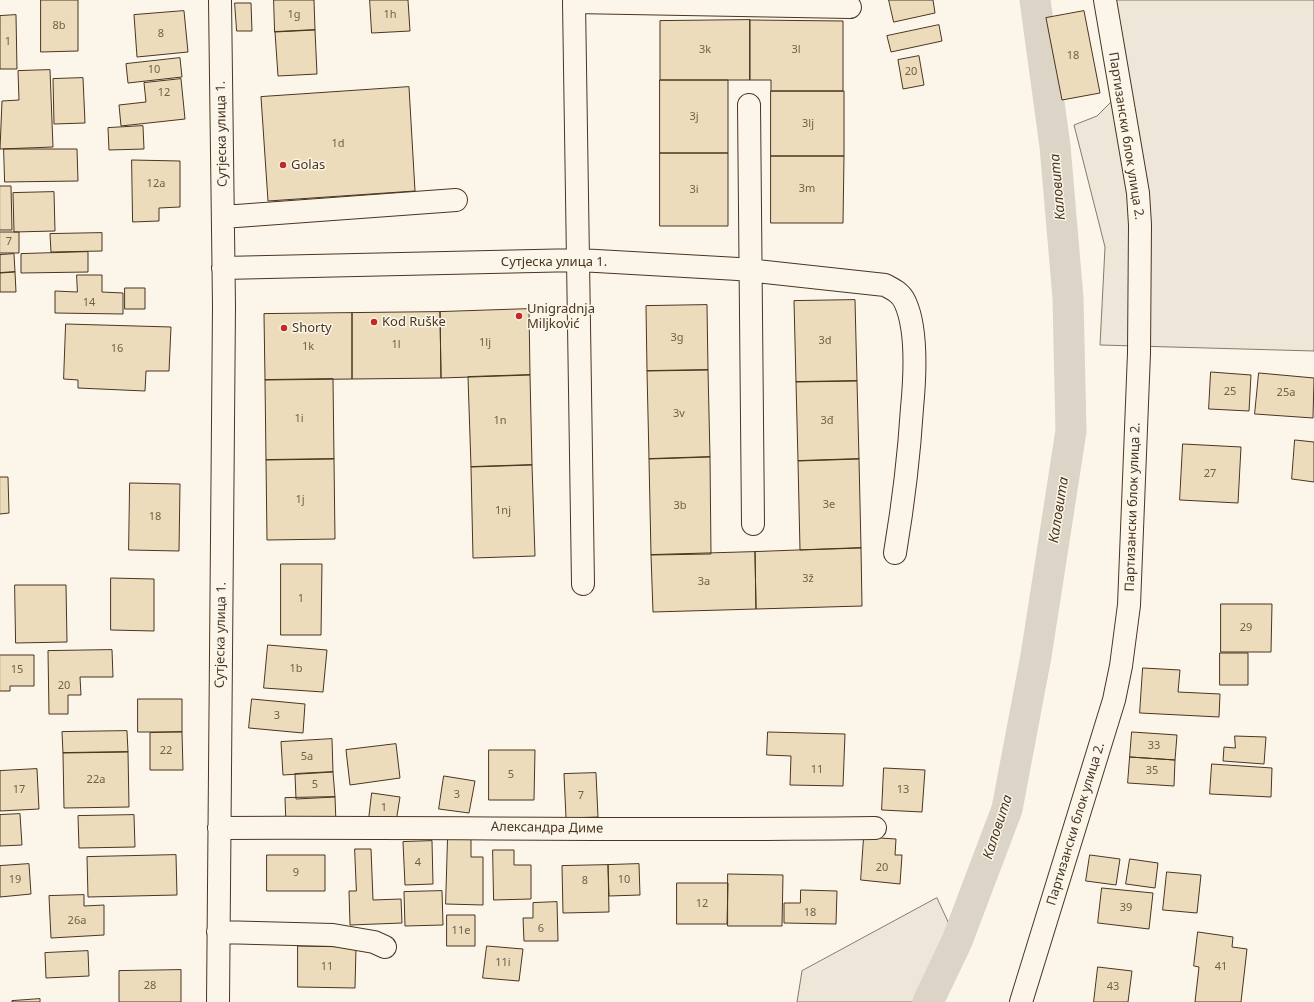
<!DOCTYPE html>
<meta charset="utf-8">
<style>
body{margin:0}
canvas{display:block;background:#fbf6e9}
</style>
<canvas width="1314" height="1002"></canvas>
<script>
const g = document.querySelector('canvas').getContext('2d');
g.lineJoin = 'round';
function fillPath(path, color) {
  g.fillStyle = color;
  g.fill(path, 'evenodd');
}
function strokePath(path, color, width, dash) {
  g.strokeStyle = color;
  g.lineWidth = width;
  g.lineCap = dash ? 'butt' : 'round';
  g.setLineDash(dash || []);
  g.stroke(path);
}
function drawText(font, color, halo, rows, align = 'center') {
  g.font = font + ' "Noto Sans",sans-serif';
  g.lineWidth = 3;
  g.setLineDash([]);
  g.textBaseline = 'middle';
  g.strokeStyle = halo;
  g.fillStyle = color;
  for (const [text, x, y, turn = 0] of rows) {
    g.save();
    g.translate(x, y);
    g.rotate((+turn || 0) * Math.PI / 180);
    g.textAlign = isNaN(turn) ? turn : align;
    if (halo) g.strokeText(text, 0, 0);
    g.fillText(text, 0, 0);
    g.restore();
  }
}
const green = new Path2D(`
 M 1105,0 L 1314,0 L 1314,351 L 1100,345 L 1105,247 L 1074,125 L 1097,116 L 1120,93 Z
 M 937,898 L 957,941 L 928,1002 L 797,1002 L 802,971 Z`);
const canal = new Path2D(`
 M 928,1002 L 957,941 L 1007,809 L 1036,656 L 1071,431 L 1068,298 L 1055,146 L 1035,0`);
const building = new Path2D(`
 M 41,0 L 78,0 L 78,51 L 41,52 Z
 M 274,0 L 314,0 L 315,30 L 275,32 Z
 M 370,0 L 408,0 L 410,31 L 372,33 Z
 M 889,0 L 933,0 L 935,13 L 894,22 Z
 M 235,3 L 251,3 L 252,31 L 237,31 Z
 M 184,11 L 188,52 L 137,57 L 134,15 Z
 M 1084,11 L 1100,93 L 1062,100 L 1046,18 Z
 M 16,15 L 17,69 L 0,69 L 0,16 Z
 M 750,20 L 750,80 L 660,80 L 660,21 Z
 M 750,20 L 843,21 L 843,91 L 771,91 L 771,80 L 750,80 Z
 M 939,25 L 942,41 L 891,52 L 887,36 Z
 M 315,30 L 317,74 L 278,76 L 275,32 Z
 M 919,56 L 924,85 L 903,89 L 898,60 Z
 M 180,58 L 182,77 L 128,83 L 126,64 Z
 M 50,70 L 53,147 L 0,149 L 2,101 L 19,100 L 18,71 Z
 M 83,78 L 85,123 L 54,124 L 53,79 Z
 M 181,79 L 185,119 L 121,126 L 119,105 L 146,102 L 144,83 Z
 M 660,80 L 728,80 L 728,153 L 660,153 Z
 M 409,87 L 415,191 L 268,201 L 261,97 Z
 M 771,91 L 844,91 L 844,156 L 771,156 Z
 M 143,126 L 144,149 L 109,150 L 108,128 Z
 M 4,149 L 77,149 L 78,181 L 5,182 Z
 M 660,153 L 728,153 L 728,226 L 660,226 Z
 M 771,156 L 844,156 L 843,223 L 771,223 Z
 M 132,160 L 180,161 L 180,207 L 159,208 L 159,221 L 133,222 Z
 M 0,186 L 11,186 L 12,230 L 0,230 Z
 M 54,192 L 55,231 L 14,232 L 13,193 Z
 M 0,232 L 19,232 L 19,253 L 0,253 Z
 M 102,233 L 102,251 L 51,252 L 50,234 Z
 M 88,252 L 88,272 L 21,273 L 21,254 Z
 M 14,254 L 15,272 L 0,273 L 0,255 Z
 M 15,272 L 16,292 L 0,292 L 0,273 Z
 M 77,275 L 102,275 L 102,292 L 123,293 L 123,314 L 55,313 L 55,291 L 77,292 Z
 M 125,288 L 145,288 L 145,309 L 125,309 Z
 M 855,300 L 857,381 L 796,382 L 794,301 Z
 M 707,305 L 708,370 L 647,371 L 646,306 Z
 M 529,309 L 530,375 L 441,378 L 440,312 Z
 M 440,312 L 441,378 L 352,379 L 352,313 Z
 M 352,313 L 352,379 L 265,380 L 264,314 Z
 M 66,324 L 171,327 L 169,371 L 146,371 L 145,391 L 78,388 L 78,380 L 64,379 Z
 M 708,370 L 710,457 L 649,459 L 647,371 Z
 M 1211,372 L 1251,375 L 1249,411 L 1209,409 Z
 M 1259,373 L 1314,378 L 1313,418 L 1255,414 Z
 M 530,375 L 532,465 L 471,467 L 468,377 Z
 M 333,379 L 334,459 L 266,460 L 265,380 Z
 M 857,381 L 859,459 L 798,461 L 796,382 Z
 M 1295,440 L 1314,442 L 1314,482 L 1292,479 Z
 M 1183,444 L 1241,447 L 1238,503 L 1180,500 Z
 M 710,457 L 711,554 L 651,555 L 649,459 Z
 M 334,459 L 335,539 L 267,540 L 266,460 Z
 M 859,459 L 861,548 L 800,550 L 798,461 Z
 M 532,465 L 535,556 L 473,558 L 471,467 Z
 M 0,477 L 8,477 L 9,513 L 0,514 Z
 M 130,483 L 180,484 L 179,551 L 129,550 Z
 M 861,548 L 862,606 L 756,609 L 755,552 Z
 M 755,552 L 756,609 L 653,612 L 651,555 Z
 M 281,564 L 322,564 L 321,635 L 281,635 Z
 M 111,578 L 154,579 L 154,631 L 111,630 Z
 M 15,585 L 66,585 L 67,642 L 16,643 Z
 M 1221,604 L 1272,604 L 1271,652 L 1221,652 Z
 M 268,645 L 327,650 L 323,692 L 264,688 Z
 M 112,650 L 113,677 L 80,677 L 81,695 L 68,695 L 68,714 L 49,714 L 48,651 Z
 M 1220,653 L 1248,653 L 1248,685 L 1220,685 Z
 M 0,655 L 34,655 L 34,686 L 10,686 L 10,691 L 0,691 Z
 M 1143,668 L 1180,670 L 1178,692 L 1220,694 L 1219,717 L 1140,713 Z
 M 138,699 L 182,699 L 182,732 L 138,732 Z
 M 252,699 L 305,704 L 303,733 L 249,728 Z
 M 127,731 L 128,752 L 63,753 L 62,732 Z
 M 182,732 L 183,770 L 150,770 L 150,733 Z
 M 768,732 L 845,734 L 843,786 L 790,785 L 791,756 L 767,755 Z
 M 1132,732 L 1177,735 L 1175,760 L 1130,757 Z
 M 1235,736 L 1266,737 L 1264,764 L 1223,761 L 1224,747 L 1235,748 Z
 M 332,739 L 333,772 L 283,775 L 281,742 Z
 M 396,744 L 400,778 L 350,785 L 346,750 Z
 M 489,750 L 535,750 L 534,800 L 489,800 Z
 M 128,752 L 129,807 L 64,808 L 63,753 Z
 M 1130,757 L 1175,760 L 1174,786 L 1128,783 Z
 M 1212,764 L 1272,768 L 1271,797 L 1210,794 Z
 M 884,768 L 925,770 L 922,812 L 882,810 Z
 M 37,769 L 39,809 L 0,811 L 0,771 Z
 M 333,772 L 335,797 L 296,799 L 295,774 Z
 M 596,773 L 598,817 L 566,818 L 564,774 Z
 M 444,776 L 475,781 L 469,813 L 439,809 Z
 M 372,793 L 400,797 L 396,822 L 369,819 Z
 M 335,797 L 336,823 L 286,825 L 285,798 Z
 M 20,814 L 22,845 L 0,846 L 0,815 Z
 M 134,815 L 135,847 L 79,848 L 78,816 Z
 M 448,836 L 471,836 L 471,857 L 483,857 L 483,905 L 446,904 Z
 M 864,837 L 896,839 L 895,855 L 902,855 L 900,884 L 861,880 Z
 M 432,841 L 433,884 L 405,885 L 403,842 Z
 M 355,849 L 371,849 L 373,900 L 401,899 L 402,923 L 350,925 L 349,891 L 356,891 Z
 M 493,850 L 514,850 L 514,865 L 531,865 L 531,899 L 494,900 Z
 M 176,855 L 177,895 L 88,897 L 87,857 Z
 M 267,855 L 325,855 L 325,891 L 267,891 Z
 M 1090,855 L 1120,859 L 1116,885 L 1086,881 Z
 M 1130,859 L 1158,863 L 1155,888 L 1126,884 Z
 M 29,864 L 31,894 L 0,897 L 0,866 Z
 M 639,864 L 640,895 L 609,896 L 608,865 Z
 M 608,865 L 609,912 L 563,913 L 562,866 Z
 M 1167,872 L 1201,875 L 1197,913 L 1163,910 Z
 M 728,874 L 783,875 L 782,926 L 728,926 Z
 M 677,883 L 728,883 L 727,924 L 677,924 Z
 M 1102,888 L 1153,893 L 1149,929 L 1098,923 Z
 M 801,890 L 837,891 L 836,924 L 784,923 L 784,903 L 800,903 Z
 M 442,891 L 443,925 L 405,926 L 404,892 Z
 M 84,895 L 84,906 L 104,905 L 104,935 L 51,938 L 49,896 Z
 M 557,902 L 558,941 L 524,941 L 523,918 L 533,918 L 533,903 Z
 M 447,915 L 475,915 L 475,946 L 447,946 Z
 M 1198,932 L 1233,937 L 1232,947 L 1247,949 L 1241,1002 L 1195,1002 L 1199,967 L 1194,966 Z
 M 298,946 L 356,947 L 355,988 L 298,987 Z
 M 487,946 L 523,949 L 519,981 L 483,978 Z
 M 88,951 L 89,976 L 46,978 L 45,953 Z
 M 1098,967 L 1132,971 L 1128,1002 L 1094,1002 Z
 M 181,970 L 181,1002 L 119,1002 L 119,971 Z
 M 40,999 L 40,1002 L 12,1002 L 12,1001 Z`);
const minor = new Path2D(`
 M 749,105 L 753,524
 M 223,217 L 456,200
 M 223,268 L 579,260 L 738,269 L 885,285 C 893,289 901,293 905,302 C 918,330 915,377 912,408 C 909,457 903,505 895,553
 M 583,584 L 574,2 L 850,7
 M 219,828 C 438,827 656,831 875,828
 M 218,932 L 333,935 L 374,942 L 385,947
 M 218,1002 L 224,306 L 220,0
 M 1021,1002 L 1114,700 L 1121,666 L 1129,605 L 1139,353 L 1140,225 L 1138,193 L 1130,146 L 1105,0`);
const markers = [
 [283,165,4,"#c62828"],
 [519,316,4,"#c62828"],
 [374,322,4,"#c62828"],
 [284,328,4,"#c62828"]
];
const numberNames = [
 ["1g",294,15],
 ["1h",390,15],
 ["8b",59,26],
 ["8",161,34],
 ["1",8,42],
 ["3k",705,50],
 ["3l",796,50],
 ["18",1073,56],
 ["10",154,70],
 ["20",911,72],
 ["12",164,93],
 ["3j",694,117],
 ["3lj",808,124],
 ["1d",338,144],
 ["12a",156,184],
 ["3m",807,189],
 ["3i",694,190],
 ["7",9,242],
 ["14",89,303],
 ["3g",677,338],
 ["3d",825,341],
 ["1lj",485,343],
 ["1l",396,345],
 ["1k",308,347],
 ["16",117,349],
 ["25",1230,392],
 ["25a",1286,393],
 ["3v",679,414],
 ["1i",299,419],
 ["1n",500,421],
 ["3đ",827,421],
 ["27",1210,474],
 ["1j",300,500],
 ["3e",829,505],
 ["3b",680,506],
 ["1nj",503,511],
 ["18",155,517],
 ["3ž",808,579],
 ["3a",704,582],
 ["1",301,599],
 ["29",1246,628],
 ["1b",296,669],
 ["15",17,670],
 ["20",64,686],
 ["3",277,716],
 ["33",1154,746],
 ["22",166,751],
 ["5a",307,757],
 ["11",817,770],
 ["35",1152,771],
 ["5",511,775],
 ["22a",96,780],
 ["5",315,785],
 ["17",19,790],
 ["13",903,790],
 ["3",457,795],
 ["7",581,796],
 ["1",384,808],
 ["4",418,863],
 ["20",882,868],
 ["9",296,873],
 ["19",15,880],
 ["10",624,880],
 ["8",585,881],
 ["12",702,904],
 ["39",1126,908],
 ["18",810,913],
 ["26a",77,921],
 ["6",541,929],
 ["11e",461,931],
 ["11i",503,963],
 ["11",327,967],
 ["41",1221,967],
 ["28",150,986],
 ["43",1113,987]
];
const streetNames = [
 ["Сутјеска улица 1.",222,134,-91],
 ["Партизански блок улица 2.",1126,136,81],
 ["Сутјеска улица 1.",554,262],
 ["Партизански блок улица 2.",1133,507,-88],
 ["Сутјеска улица 1.",221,635,-89],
 ["Партизански блок улица 2.",1076,824,-73],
 ["Александра Диме",547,828,1]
];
const poiNames = [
 ["Golas",291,165],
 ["Unigradnja",527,309],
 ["Miljković",527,324],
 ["Kod Ruške",382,322],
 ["Shorty",292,328]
];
const waterNames = [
 ["Каловита",1058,187,-95],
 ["Каловита",1059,510,-81],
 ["Каловита",998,827,-72]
];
fillPath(green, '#ede6d9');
strokePath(green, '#887966', 1);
strokePath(canal, '#dcd4c6', 31);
fillPath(building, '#ecdcbc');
strokePath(building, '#4a3520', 1);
strokePath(minor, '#4a3520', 24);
strokePath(minor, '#fbf6e9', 22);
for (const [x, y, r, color] of markers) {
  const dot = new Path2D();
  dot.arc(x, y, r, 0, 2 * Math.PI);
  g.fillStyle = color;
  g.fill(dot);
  strokePath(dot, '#fbf6e9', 1.5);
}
drawText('11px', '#725f47', null, numberNames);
drawText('13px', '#4a3520', '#fbf6e9', streetNames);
drawText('13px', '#4a3520', '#fbf6e9', poiNames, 'left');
drawText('italic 14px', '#4a3520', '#fbf6e9', waterNames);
</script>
